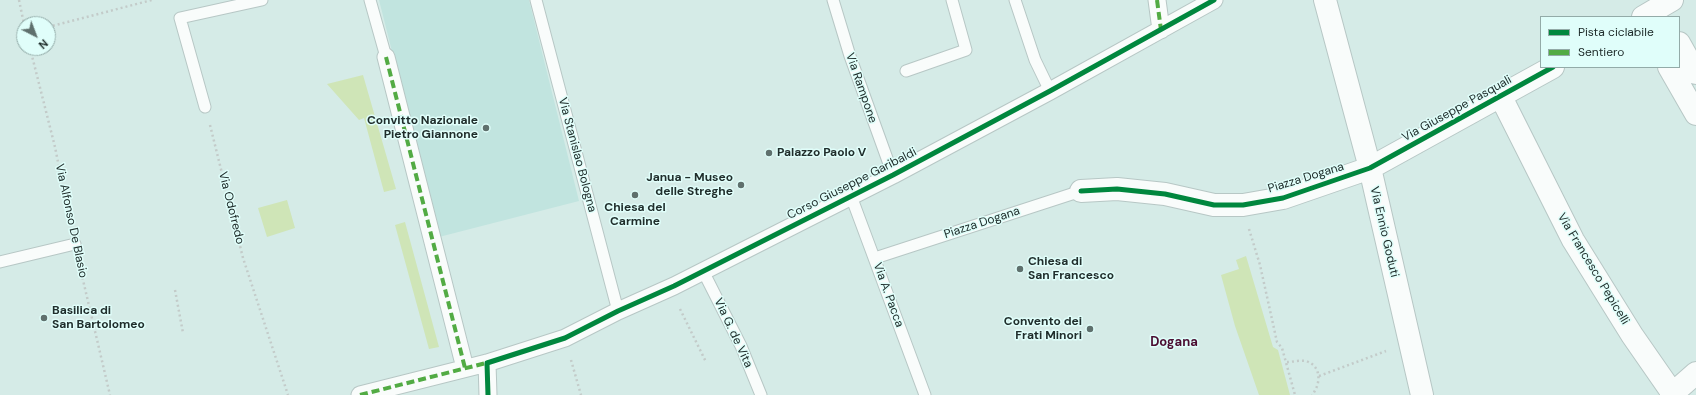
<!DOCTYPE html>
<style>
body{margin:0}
#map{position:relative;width:1696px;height:395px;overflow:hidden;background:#d5ebe7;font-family:"DM Sans",sans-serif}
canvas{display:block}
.legend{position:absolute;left:1540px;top:16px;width:140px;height:52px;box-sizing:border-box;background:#e0fefa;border:1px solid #93aba8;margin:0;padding:5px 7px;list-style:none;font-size:12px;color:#202e2c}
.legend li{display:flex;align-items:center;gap:8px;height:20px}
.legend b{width:20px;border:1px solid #93aba8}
.north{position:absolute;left:16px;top:16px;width:40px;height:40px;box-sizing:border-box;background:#e0fefa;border:1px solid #93aba8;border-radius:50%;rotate:138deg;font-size:11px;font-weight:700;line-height:16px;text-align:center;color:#202e2c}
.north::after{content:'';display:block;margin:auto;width:14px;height:18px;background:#5f706d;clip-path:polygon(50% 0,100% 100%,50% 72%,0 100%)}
</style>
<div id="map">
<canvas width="1696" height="395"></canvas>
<ul class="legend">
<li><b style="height:5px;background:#00873e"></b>Pista ciclabile</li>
<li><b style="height:5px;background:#52ab44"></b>Sentiero</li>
</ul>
<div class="north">N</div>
</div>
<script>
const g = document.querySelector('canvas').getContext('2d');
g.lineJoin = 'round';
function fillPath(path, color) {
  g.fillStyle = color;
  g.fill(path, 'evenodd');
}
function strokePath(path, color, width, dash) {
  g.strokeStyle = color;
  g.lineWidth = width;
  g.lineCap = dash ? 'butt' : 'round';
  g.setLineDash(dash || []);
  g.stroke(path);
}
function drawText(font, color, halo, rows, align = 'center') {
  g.font = font + ' "DM Sans",sans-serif';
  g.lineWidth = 3;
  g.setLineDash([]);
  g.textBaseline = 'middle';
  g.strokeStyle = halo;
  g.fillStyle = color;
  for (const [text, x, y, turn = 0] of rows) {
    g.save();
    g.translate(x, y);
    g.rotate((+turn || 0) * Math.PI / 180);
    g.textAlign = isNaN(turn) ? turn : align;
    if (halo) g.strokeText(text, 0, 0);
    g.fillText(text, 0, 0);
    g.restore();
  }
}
const built = new Path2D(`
 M 379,0 L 529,0 L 579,201 L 439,237 Z`);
const green = new Path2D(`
 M 363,75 L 396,189 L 384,192 L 364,118 L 359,120 L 327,84 Z
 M 287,200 L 295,228 L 267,237 L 258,208 Z
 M 405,222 L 439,347 L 429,349 L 395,225 Z
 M 1246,256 L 1273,347 L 1278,350 L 1290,395 L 1259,395 L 1235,326 L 1221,275 L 1239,269 L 1236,260 Z`);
const path = new Path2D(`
 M 19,0 L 24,24
 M 48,27 L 152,0
 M 30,48 L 55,147 L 71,227
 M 210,125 L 243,258 L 288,395
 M 1249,229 L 1260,265 L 1277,342 L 1282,348 L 1295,395
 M 79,263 L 110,395
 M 175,290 L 183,333
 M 680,309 L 706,362
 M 571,360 L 581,395
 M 1287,362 C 1292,362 1300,360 1306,361 C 1322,366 1321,384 1312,395
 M 1319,376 L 1386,351`);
const service = new Path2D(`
 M 370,0 L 386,57
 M 536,0 L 618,311
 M 833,0 L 850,56 L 893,175
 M 1015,0 L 1035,60 L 1050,91
 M 906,71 L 966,50 L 952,0
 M 205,107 L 180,18 L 262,0
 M 851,196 L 925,395
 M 875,258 L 1081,191
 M 0,262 L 75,244
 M 703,271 L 741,346 L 761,395`);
const pedestrian = new Path2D(`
 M 1157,0 L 1161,30
 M 386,57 L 465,368
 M 487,363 L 488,395
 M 360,395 L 487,363 L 565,338 L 618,311 L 674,286 L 893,175 L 1050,91 L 1214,0`);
const minor = new Path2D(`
 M 1325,0 L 1370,168 L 1422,395
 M 1643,17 L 1672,0
 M 1679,43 L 1696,73
 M 1669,67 L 1696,114
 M 1501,97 L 1573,240 L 1632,335 L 1673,394
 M 1081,191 L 1117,189 L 1165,194 L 1214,205 L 1243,205 L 1283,198 L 1370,168 L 1553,67
 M 1671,395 L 1696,373`);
const quiet = new Path2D(`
 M 1157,0 L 1161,30
 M 386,57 L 465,368
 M 360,395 L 490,362`);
const cycleway = new Path2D(`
 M 1081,191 L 1117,189 L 1165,194 L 1214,205 L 1243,205 L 1283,198 L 1370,168 L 1553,67
 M 488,395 L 487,363 L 565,338 L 618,311 L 674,286 L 893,175 L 1050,91 L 1214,0`);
const markers = [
 [486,128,4,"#5f706d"],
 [769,153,4,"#5f706d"],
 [741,185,4,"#5f706d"],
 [635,195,4,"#5f706d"],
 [1020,269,4,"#5f706d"],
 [44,318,4,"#5f706d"],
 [1090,329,4,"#5f706d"]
];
const streetNames = [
 ["Via Rampone",861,88,71],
 ["Via Giuseppe Pasquali",1457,109,-29],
 ["Via Stanislao Bologna",577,155,75],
 ["Piazza Dogana",1306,178,-17],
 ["Corso Giuseppe Garibaldi",852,184,-27],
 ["Via Odofredo",231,208,76],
 ["Via Alfonso De Blasio",71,221,78],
 ["Piazza Dogana",982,223,-18],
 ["Via Ennio Goduti",1384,232,77],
 ["Via Francesco Pepicelli",1593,269,59],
 ["Via A. Pacca",888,295,70],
 ["Via G. de Vita",733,333,65]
];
const poiNames = [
 ["Convitto Nazionale",478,121],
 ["Pietro Giannone",478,135],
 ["Palazzo Paolo V",777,153,"left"],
 ["Janua - Museo",733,178],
 ["delle Streghe",733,192],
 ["Chiesa del",635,208,"center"],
 ["Carmine",635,222,"center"],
 ["Chiesa di",1028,262,"left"],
 ["San Francesco",1028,276,"left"],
 ["Basilica di",52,311,"left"],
 ["San Bartolomeo",52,325,"left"],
 ["Convento dei",1082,322],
 ["Frati Minori",1082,336]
];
const neighbourhoodNames = [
 ["Dogana",1174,343]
];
fillPath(built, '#c1e4df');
fillPath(green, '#cfe5b7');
strokePath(service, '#b7c7c5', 13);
strokePath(pedestrian, '#b7c7c5', 19);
strokePath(minor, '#b7c7c5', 24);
strokePath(path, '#c3cbc9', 2.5, [2, 3]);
strokePath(service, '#f9fcfb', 11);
strokePath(pedestrian, '#f9fcfb', 17);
strokePath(minor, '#f9fcfb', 22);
strokePath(quiet, '#52ab44', 4, [8, 4]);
strokePath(cycleway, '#00873e', 5);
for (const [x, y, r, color] of markers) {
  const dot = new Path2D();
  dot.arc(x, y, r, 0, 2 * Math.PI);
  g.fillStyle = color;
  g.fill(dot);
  strokePath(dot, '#e0fefa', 1.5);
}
drawText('12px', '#202e2c', '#e0fefa', streetNames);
drawText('bold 12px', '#202e2c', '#e0fefa', poiNames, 'right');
drawText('bold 13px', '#4b0d31', '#e0fefa', neighbourhoodNames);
</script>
